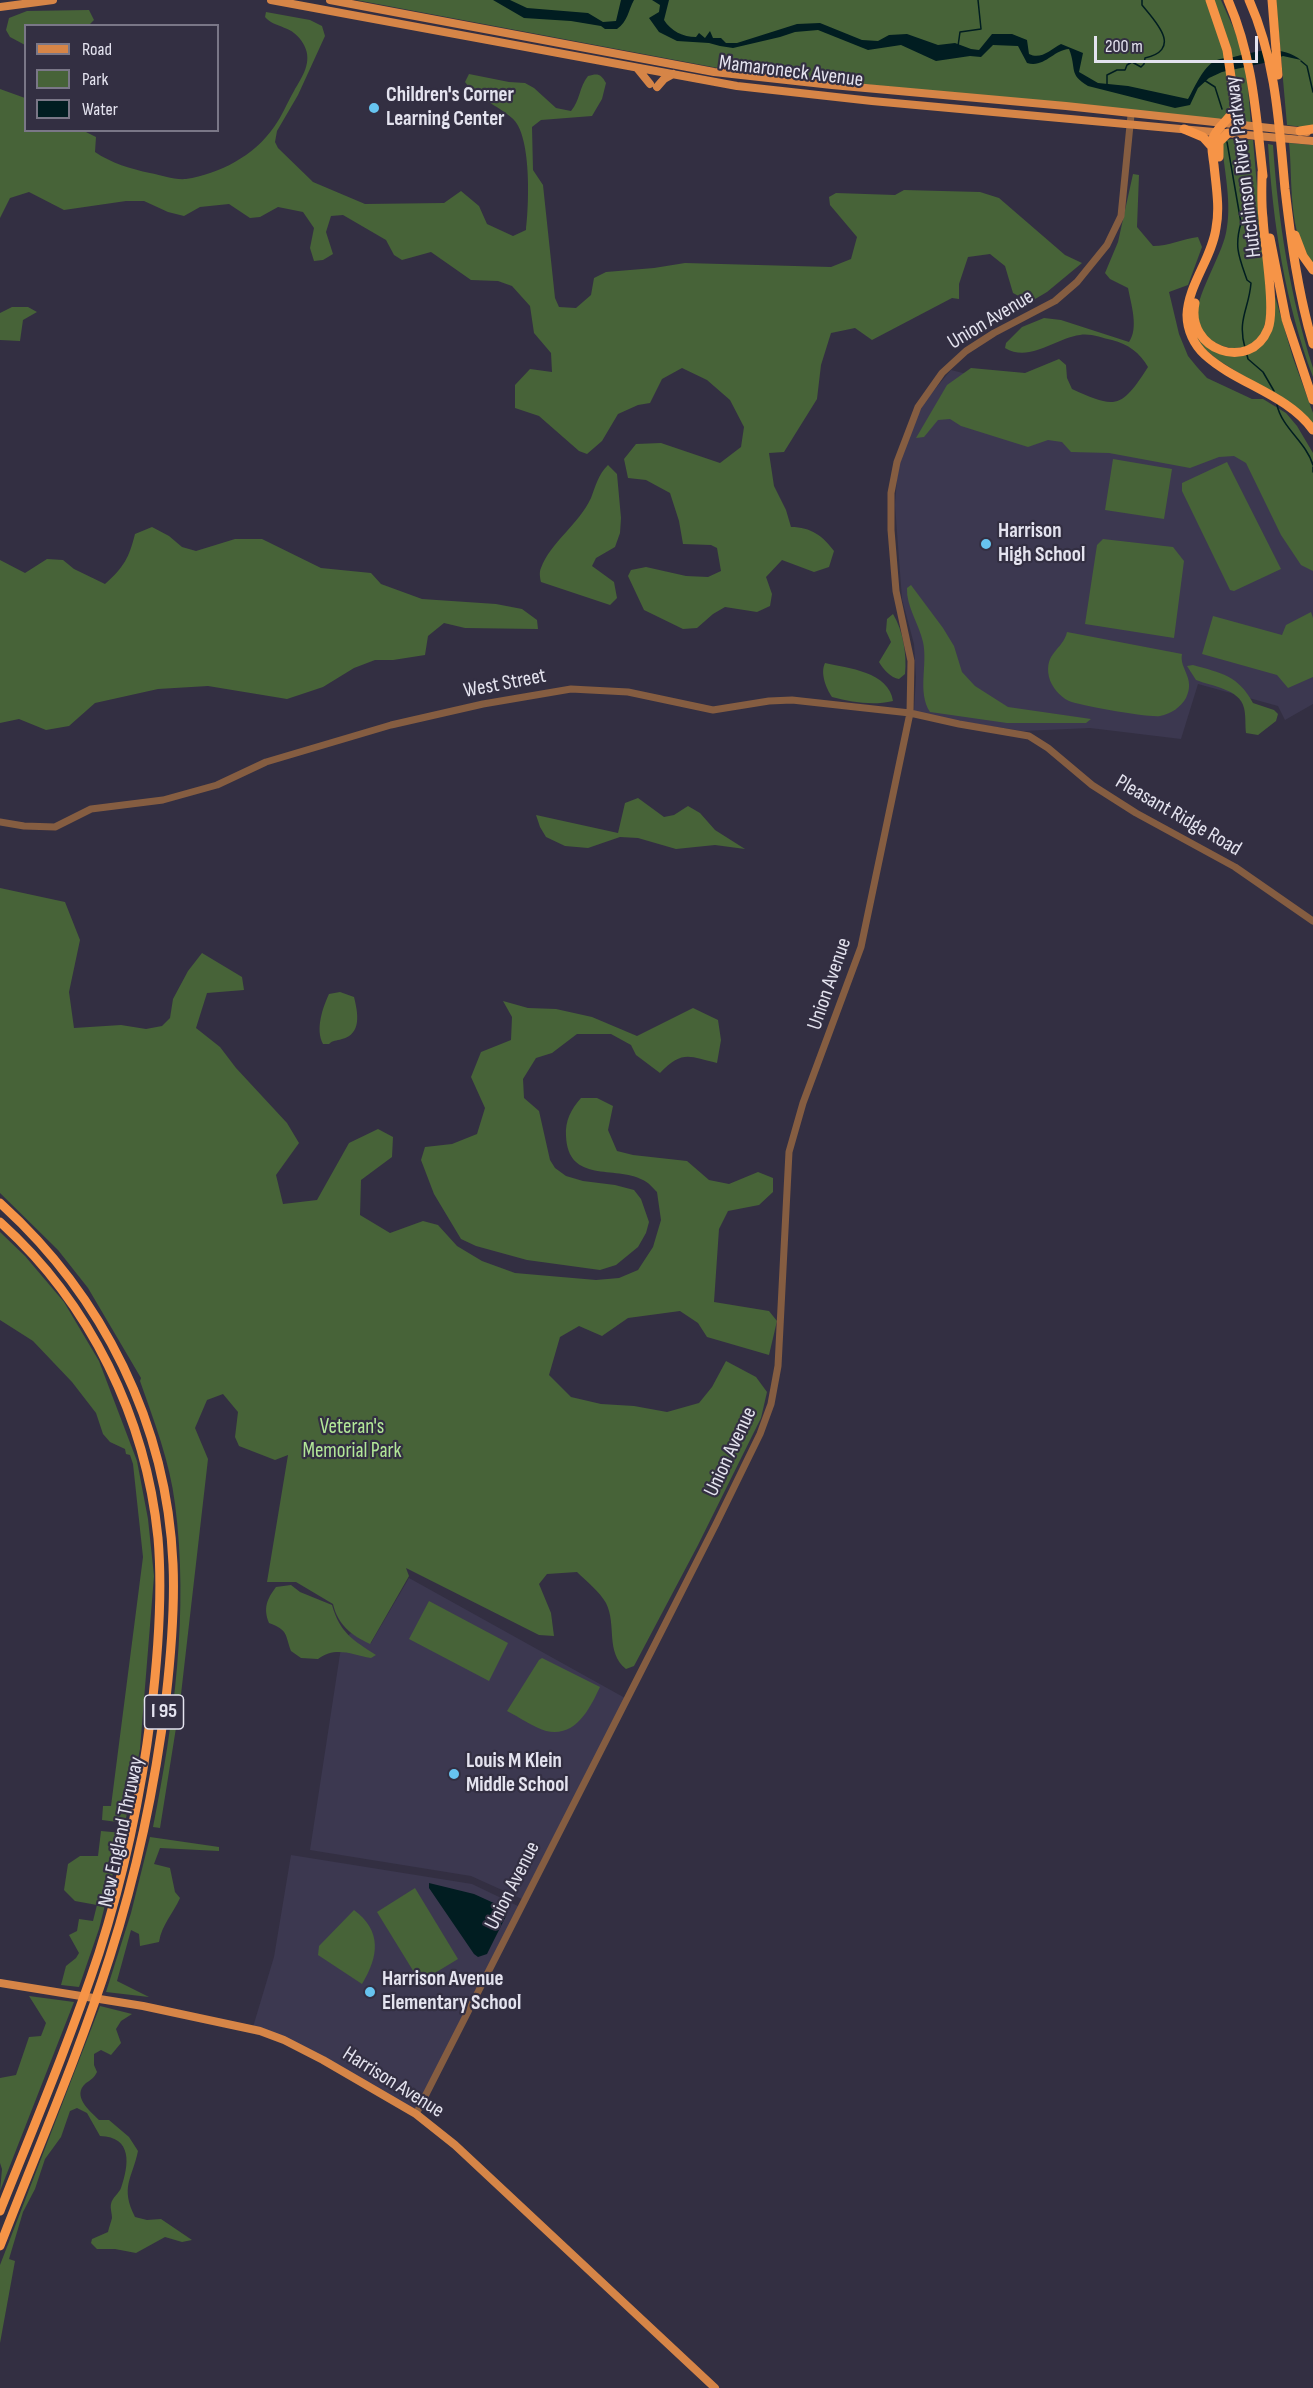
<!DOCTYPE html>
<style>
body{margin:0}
#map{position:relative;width:1313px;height:2388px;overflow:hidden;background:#332f42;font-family:"Sofia Sans Condensed",sans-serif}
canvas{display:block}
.legend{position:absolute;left:24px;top:24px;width:195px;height:108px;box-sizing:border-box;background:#332f42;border:2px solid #7a7787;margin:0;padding:8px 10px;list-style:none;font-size:18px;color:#e4e3ef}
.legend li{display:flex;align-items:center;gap:12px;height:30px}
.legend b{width:30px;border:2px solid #7a7787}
.scale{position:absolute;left:1094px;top:36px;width:164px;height:27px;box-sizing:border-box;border:3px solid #e4e3ef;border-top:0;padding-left:8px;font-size:18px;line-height:21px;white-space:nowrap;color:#e4e3ef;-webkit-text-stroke:4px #332f42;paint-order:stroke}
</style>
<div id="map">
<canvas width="1313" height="2388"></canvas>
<ul class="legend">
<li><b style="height:8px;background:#d68547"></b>Road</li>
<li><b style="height:16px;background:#476338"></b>Park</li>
<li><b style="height:16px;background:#011d21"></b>Water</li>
</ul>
<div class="scale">200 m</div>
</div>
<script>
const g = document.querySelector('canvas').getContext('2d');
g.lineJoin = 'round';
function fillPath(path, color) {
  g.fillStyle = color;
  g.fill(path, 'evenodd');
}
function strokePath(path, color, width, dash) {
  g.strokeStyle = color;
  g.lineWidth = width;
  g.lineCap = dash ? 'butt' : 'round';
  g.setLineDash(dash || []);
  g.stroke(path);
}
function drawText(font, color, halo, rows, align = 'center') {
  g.font = font + ' "Sofia Sans Condensed",sans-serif';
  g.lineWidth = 4.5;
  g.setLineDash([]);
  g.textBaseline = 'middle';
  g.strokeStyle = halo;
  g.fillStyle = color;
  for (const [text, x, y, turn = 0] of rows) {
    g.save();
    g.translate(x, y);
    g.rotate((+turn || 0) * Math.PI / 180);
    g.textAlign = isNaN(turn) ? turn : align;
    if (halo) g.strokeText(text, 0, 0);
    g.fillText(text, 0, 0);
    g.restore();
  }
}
const built = new Path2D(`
 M 951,370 L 1132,416 L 1152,389 L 1313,492 L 1313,704 L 1285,720 L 1278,706 L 1198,684 L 1181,739 L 1090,728 L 1023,731 L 930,717 L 914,711 L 916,677 L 914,644 L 902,599 L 895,505 L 898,465 L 910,431 L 925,401 Z
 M 409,1578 L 625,1698 L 522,1899 L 471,1876 L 310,1850 L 342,1641 L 351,1633 L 371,1643 Z
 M 291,1855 L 472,1884 L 520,1907 L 416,2111 L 253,2027 L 274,1957 Z`);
const green = new Path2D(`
 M 356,0 L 1206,0 C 1218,25 1236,77 1232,105 C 1231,109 1227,114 1225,117 L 1216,120 L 734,71 Z
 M 1212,0 L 1221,0 L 1245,54 L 1231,58 Z
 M 1276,0 L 1313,0 L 1313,126 L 1302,127 L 1287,125 Z
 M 89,10 L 94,20 L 89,25 L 26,26 L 25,45 L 10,37 L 6,30 L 9,18 L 27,11 Z
 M 266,12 L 310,20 L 322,26 L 325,36 L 298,95 L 277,131 L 275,142 L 278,148 L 313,182 L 365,204 L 444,203 L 461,191 L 479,206 L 487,224 L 513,236 L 526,230 C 529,206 532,134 512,118 C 496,104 479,100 465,82 L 469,74 L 509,82 L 525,83 L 534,88 L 556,108 L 571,111 C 580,101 579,87 588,76 C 598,73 601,74 606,83 L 602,99 L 592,116 L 541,120 L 532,127 L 533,170 L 543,185 L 555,298 L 559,307 L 576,308 L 591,295 L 594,278 L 606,272 L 654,268 L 685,263 L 831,267 L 851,259 L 857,237 L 830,205 L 829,197 L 836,193 L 895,195 L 904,190 L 980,192 L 999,198 L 1065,255 L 1082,263 L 1047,292 L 1030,302 L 1013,293 L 1005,266 L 990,254 L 968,257 L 959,284 L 959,299 L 952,298 L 872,340 L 855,328 L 831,333 L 821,365 L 817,399 L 784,452 L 769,453 L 774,486 L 786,510 L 791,527 C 811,527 823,536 834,551 L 829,567 L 814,572 L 782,560 L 766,577 L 772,594 L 770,606 L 757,612 L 725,607 L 713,614 L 697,628 L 683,629 L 644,610 L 628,576 L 631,570 L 646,567 L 686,576 L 708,577 L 721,571 L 717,548 L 711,545 L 683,544 L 679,521 L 670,493 L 646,480 L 628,478 L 624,459 L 636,444 L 661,443 L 720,463 L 741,447 L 744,427 L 730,400 L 707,380 L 682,368 L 662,379 L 650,403 L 638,405 L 618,414 L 602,441 L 587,454 L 579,451 L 539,416 L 515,408 L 515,385 L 530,369 L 552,372 L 551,353 L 534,333 L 530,306 L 512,286 L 498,281 L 471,280 L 431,252 L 402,260 L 394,255 L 386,240 L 343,215 L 331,216 L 326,232 L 333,254 L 323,260 L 314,261 L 310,248 L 314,228 L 303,212 L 278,207 L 260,217 L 250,218 L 229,204 L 200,207 L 184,216 L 168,212 L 144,201 L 126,201 L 64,210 L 29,192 L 10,198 L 0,218 L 0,89 L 25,98 L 26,130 L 84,131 L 96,137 L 95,152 C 111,163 131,169 150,173 C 161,175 174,180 186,179 C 219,174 254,156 274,127 C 282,116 287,103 294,91 C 302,77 313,62 304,45 C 293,24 275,29 265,17 Z
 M 1246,66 L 1251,124 L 1231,121 L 1232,69 Z
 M 1231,139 L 1253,140 L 1267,299 C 1267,311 1268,323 1261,334 C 1245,360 1203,347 1197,319 C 1194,299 1221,257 1226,233 C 1232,205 1225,174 1222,146 L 1225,141 Z
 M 1289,143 L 1313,145 L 1313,263 C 1287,236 1293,178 1289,143 Z
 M 1268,144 L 1273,145 C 1278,221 1290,296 1313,368 L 1313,377 C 1285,302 1273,224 1268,144 Z
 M 1133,174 L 1139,175 L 1137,227 L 1153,246 C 1169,246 1182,239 1198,237 L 1202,247 L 1188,285 L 1169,292 L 1179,334 L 1188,356 L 1197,367 L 1207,378 L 1252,399 L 1263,399 L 1286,413 L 1297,426 L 1313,453 L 1313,571 L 1301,565 L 1281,535 L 1246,463 L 1234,456 L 1219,457 L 1190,468 L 1109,453 L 1071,452 L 1062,442 L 1048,440 L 1028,447 L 961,426 L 950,419 L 938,420 L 924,437 L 916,438 L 947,385 L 971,368 L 1025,373 L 1059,359 L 1066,365 L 1067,378 L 1072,389 C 1116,409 1121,409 1148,367 C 1140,353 1128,344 1112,340 C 1102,338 1090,333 1080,335 C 1055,338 1030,363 1005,348 L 1006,343 L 1022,327 L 1044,318 L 1061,320 L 1129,342 C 1139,328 1131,304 1128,288 L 1110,279 L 1105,273 L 1118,242 Z
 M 1274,293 L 1293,358 L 1313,413 L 1313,424 L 1295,408 L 1218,360 L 1195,341 L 1193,327 L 1218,352 L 1258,347 Z
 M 12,307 L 28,307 L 37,312 L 23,320 L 20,341 L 0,340 L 0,313 Z
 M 1113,459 L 1172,469 L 1164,519 L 1105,510 Z
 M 1227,462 L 1281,569 L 1234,591 L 1230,590 L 1182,491 L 1182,483 Z
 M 608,465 L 617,474 L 621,518 L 620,533 L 615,547 L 596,558 L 592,566 L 614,582 L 617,598 L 610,605 L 541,582 C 540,578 539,572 541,568 C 550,543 579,524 591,498 C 596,485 598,475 608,465 Z
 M 152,527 L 169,536 L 182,547 L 196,551 L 235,539 L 262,539 L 321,568 L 371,573 L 381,584 L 422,599 L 496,604 L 522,609 L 537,620 L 538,629 L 465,628 L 444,623 L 428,636 L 425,655 L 393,660 L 375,660 L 354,668 L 323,687 L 287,699 L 208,686 L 158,689 L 95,703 L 69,726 L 46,730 L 19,719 L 0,723 L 0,560 L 25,573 L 47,559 L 63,560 L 74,569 L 105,584 C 124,567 129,558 135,534 Z
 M 1103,539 L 1173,547 L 1184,561 L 1174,638 L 1085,624 L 1097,545 Z
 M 911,585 L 943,628 L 954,646 L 962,672 L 975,686 L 1008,707 L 1091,719 L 1086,723 L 1007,723 L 930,712 C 917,692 928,665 923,642 C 919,624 906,606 907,588 Z
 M 1311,612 L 1313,618 L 1313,677 L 1288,688 L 1277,675 L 1202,654 L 1213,616 L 1282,635 L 1286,625 Z
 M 893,614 C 903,630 907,655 905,674 L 899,679 C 891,678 883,669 879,662 L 891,642 L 886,631 L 887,619 Z
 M 1067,632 L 1182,654 C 1179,669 1196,678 1186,698 C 1181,707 1171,714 1160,716 C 1150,718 1081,706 1069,701 C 1060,697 1051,686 1049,677 C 1044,652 1063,650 1067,632 Z
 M 825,663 C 848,668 889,672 893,701 C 872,706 852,702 832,697 C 826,688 820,673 825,663 Z
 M 1193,665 C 1221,673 1238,675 1253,703 L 1274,710 L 1278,714 L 1276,721 L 1258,735 L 1246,733 C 1245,725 1246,716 1244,708 C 1240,689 1211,686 1196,680 L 1187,666 Z
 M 638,798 L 664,817 L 674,815 L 688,806 L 700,813 L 715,830 L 745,849 L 715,845 L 676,849 L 638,838 L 620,837 L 588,848 L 565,846 L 546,837 L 540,827 L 536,815 L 618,833 L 625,803 Z
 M 0,888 L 65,902 L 80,940 L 69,992 L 74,1028 L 121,1025 L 146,1029 L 162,1026 L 170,1018 L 173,999 L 188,971 L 202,953 L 242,977 L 244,990 L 207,993 L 196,1028 L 220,1047 L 236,1068 L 287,1123 L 299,1143 L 276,1175 L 283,1204 L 317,1200 L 349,1143 L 378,1129 L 393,1137 L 392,1157 L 361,1180 L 360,1215 L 390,1233 L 423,1221 L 438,1225 L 457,1246 L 482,1261 L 515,1273 L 596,1280 L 619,1278 L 638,1270 L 653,1247 L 661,1220 L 657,1192 C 653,1188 648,1182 643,1180 C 615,1165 568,1184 566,1136 C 565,1121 571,1109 581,1098 L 597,1098 L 613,1106 L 608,1130 L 617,1151 L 633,1155 L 687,1161 L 709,1180 L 729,1184 L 758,1172 L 773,1178 L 773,1192 L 759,1205 L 728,1211 L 719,1229 L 714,1302 L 769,1311 L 777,1321 L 769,1355 L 707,1337 L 698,1323 L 680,1311 L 628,1318 L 602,1336 L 579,1326 L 560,1337 L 549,1375 L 571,1397 L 601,1404 L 634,1406 L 667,1412 L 699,1403 L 712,1387 L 726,1361 L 756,1377 L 767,1392 L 761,1418 L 698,1545 L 634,1666 L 626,1669 C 605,1652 617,1625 606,1603 C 600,1592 586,1581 577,1572 L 547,1574 L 539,1584 L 551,1613 L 554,1636 L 539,1635 L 406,1568 L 409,1576 L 370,1644 C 351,1635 338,1625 333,1604 L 296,1582 L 267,1582 L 288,1455 L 275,1460 L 239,1446 L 235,1437 L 238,1412 L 223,1394 L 207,1400 L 195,1428 L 208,1459 L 180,1703 L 160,1828 L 153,1827 C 174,1722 189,1611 175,1504 C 170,1462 154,1421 140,1381 L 141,1378 L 88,1288 L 58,1250 L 0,1193 Z
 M 340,992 L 354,997 C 358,1013 362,1034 342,1039 C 336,1041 333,1040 329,1044 L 323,1044 C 315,1029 323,1007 329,994 Z
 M 503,1001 L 528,1008 L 556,1009 L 592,1017 L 637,1036 L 693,1008 L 718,1020 L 721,1040 L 717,1063 C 689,1056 682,1050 660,1073 L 636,1055 L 631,1045 L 611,1034 L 577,1034 L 552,1053 L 536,1058 L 523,1079 L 524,1098 L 539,1111 L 550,1160 L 555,1168 L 566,1176 L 583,1181 L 615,1185 L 634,1190 L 641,1199 L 649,1222 L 646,1233 L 638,1247 L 616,1265 L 600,1270 L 527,1260 L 476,1246 L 461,1239 L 434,1194 L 421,1160 L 425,1147 L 452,1144 L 477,1134 L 485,1108 L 471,1077 L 481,1052 L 511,1040 L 512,1017 Z
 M 0,1232 L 25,1256 L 64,1302 L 99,1361 L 137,1461 L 148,1519 L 154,1576 L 140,1749 L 125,1823 L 102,1820 L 103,1806 L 111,1806 L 143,1557 L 133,1464 L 130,1455 L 126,1454 L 125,1449 L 110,1442 L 103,1434 L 96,1413 L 72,1382 L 33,1341 L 0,1320 Z
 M 291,1585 L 300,1592 L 332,1605 C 340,1633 353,1640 376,1655 L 371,1658 C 351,1654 335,1646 318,1659 L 301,1658 L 291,1651 C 285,1634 288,1630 269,1623 C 263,1608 267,1599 276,1587 Z
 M 429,1601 L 508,1643 L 489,1681 L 409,1639 Z
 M 542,1658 L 600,1687 C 590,1708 576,1738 546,1731 C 533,1727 519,1717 507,1711 L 539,1660 Z
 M 101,1831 L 123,1833 L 99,1929 L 79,1987 L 61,1985 L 66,1966 L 76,1958 L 79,1953 L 69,1935 L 77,1931 L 79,1919 L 93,1921 L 97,1905 L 75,1901 L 64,1890 L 68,1864 L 80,1856 L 98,1856 Z
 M 150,1837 L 219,1847 L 219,1851 L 160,1848 L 154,1864 L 170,1868 L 175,1892 L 180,1898 C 173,1914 162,1924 159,1942 L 140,1946 L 139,1934 L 131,1930 L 117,1981 L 149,1997 L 106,1992 L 131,1913 Z
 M 415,1888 L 458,1959 L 420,1982 L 377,1912 Z
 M 354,1910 C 382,1931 379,1956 362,1984 L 318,1955 L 319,1946 Z
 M 29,1996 L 74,2002 L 0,2191 L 2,2169 L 0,2163 L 0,2078 L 16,2075 L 29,2037 L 41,2036 L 46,2023 Z
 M 100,2006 L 132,2014 L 121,2021 L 116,2029 L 121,2043 L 111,2055 L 101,2050 L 94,2054 L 94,2065 L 97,2072 C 94,2078 92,2079 86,2083 C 71,2096 90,2111 99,2120 L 109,2120 L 129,2137 L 138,2151 C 132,2179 120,2187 135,2217 L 147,2220 L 161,2219 L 192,2240 L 182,2242 L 165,2237 L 136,2253 L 115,2249 L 97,2249 L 91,2243 L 92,2239 L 108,2232 C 109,2227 111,2222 112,2218 C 112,2213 110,2208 111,2204 C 112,2198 119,2193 121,2188 C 129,2165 133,2137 100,2136 L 87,2113 L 77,2108 L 70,2111 L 61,2137 L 45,2159 L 35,2189 L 23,2212 L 9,2259 L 15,2261 L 0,2343 L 0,2265 Z`);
const water = new Path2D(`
 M 493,0 L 510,0 L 527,8 L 588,13 L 603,22 L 616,21 L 621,0 L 634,0 C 628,11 628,21 617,29 L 605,29 L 601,26 L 571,21 L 524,18 Z
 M 652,0 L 669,0 L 664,20 C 671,31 683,37 696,37 L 699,33 L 705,38 L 710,31 L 713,38 L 721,38 L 726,43 L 737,43 L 797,24 L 820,23 L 862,40 L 878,41 L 889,35 L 907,34 L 938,45 L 955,43 L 971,49 L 979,50 L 992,34 L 1012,34 L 1027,40 L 1029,54 C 1041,60 1050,50 1061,44 L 1083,53 L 1079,72 L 1098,83 L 1128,86 L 1188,99 C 1195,87 1203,67 1215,61 C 1220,58 1228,58 1234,57 C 1257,51 1280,44 1301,60 L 1283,56 L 1264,63 L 1222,72 L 1209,78 L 1198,88 L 1190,105 L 1175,108 L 1088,86 C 1068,74 1077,69 1069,49 C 1053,50 1045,68 1027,63 L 1018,46 L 993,45 L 981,57 L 970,56 L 936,61 L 901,45 L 868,50 L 818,30 L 795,32 L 780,37 L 733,48 L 720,46 L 709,43 L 677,41 L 659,32 L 649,18 L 659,12 L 660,5 Z
 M 429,1883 L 474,1894 L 507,1909 L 506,1916 L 487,1954 L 478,1957 L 474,1954 L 429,1888 Z`);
const stream = new Path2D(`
 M 958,46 L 960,32 L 981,29 L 978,0
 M 1301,61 L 1307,66 L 1313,92
 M 1204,80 L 1215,87 L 1222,109
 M 1107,84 L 1107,75 L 1117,70 L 1125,70 L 1127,65 L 1132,62 L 1141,67 L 1144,64 L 1145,58 C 1184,49 1154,20 1142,5 L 1142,0
 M 1227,142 L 1241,223 C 1234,247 1239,257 1247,280 L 1251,283 C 1249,309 1237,319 1245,348
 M 1247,355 L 1248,359 L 1263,372 L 1274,391
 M 1277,405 C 1282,428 1306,442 1313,465
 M 1313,467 L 1313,472`);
const minor = new Path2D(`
 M 0,822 L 24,826 L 55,827 L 91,809 L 163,800 L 217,785 L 266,762 L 391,725 L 483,704 L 571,689 L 628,692 L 713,710 L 769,701 L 792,700 L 910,713 L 959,724 L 1029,736 L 1048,748 L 1092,785 L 1136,813 L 1235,867 L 1313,921
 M 416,2114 L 716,1524 L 760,1434 L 771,1404 L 778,1366 L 789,1152 L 803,1103 L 861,947 L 910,713 L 911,661 L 896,591 L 891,530 L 891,493 L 897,462 L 918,407 L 942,373 L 966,351 L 994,333 L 1055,301 L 1077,282 L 1107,245 L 1121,216 L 1131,115`);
const major = new Path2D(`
 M 271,0 L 737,86 L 872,101 L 1313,141
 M 330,0 L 714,72 L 832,85 L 1066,106 L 1307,132
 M 0,7 L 53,0
 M 637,68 L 650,84
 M 657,87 L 664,79 L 673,74
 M 0,1983 L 143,2006 L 260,2031 L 284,2040 L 323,2060 L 416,2114 L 455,2145 L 715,2388`);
const highway = new Path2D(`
 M 1210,0 L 1227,50 L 1235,104 C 1233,119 1218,124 1213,138 C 1210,145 1213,157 1214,165 C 1216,186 1220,208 1216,228 C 1212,258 1188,285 1187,315 C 1187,330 1194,345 1205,355 C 1237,384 1287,394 1313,430
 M 1228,0 C 1253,57 1256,115 1263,176
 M 1249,0 C 1276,60 1279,124 1285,189 C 1291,241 1298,293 1313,344
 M 1272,0 L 1278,75
 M 1184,129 L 1203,137 L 1212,147
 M 1300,131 L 1313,129
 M 1219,157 L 1219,142 L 1228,133
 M 1295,235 L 1303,256 L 1313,270
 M 1270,238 L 1286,319 L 1313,400
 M 1195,303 C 1185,350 1250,373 1268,329 C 1276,310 1264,243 1263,218 C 1261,203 1262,187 1262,172
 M 0,1203 C 103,1296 167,1424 173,1564 C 175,1608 171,1654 166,1698 C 155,1786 137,1872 110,1956 C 79,2054 37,2150 0,2246
 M 0,1222 C 90,1303 146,1418 158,1538 C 163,1596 158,1656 151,1714 C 141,1795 124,1875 99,1953 C 70,2040 34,2126 0,2211`);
const markers = [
 [374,108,6,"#67c4f0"],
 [986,544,6,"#67c4f0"],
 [454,1774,6,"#67c4f0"],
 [370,1992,6,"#67c4f0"]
];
const shields = [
 [164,1712,39]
];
const shieldNames = [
 ["I 95",164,1712]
];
const streetNames = [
 ["Mamaroneck Avenue",791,72,7],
 ["Hutchinson River Parkway",1244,167,-97],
 ["Union Avenue",991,320,-31],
 ["West Street",505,684,-11],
 ["Pleasant Ridge Road",1178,816,30],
 ["Union Avenue",830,984,-71],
 ["Union Avenue",731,1452,-65],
 ["New England Thruway",122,1832,-78],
 ["Union Avenue",513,1886,-63],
 ["Harrison Avenue",393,2083,32]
];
const poiNames = [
 ["Children's Corner",386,96],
 ["Learning Center",386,120],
 ["Harrison",998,532],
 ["High School",998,556],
 ["Louis M Klein",466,1762],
 ["Middle School",466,1786],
 ["Harrison Avenue",382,1980],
 ["Elementary School",382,2004]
];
const parkNames = [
 ["Veteran's",352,1428],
 ["Memorial Park",352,1452]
];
fillPath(built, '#3c3850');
fillPath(green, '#476338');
fillPath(water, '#011d21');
strokePath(stream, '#011d21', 1.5);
strokePath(minor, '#855d41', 7);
strokePath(major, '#d68547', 8);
strokePath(highway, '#f69447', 9);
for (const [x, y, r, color] of markers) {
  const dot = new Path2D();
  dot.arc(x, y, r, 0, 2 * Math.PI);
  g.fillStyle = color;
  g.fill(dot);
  strokePath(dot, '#332f42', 2);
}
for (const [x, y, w] of shields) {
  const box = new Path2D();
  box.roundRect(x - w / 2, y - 17, w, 34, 4.5);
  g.fillStyle = '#332f42';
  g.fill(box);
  strokePath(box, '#e4e3ef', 1.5);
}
drawText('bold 20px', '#e4e3ef', null, shieldNames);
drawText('21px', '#e4e3ef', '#332f42', streetNames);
drawText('bold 21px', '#e4e3ef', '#332f42', poiNames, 'left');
drawText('21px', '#b2e798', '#332f42', parkNames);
</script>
